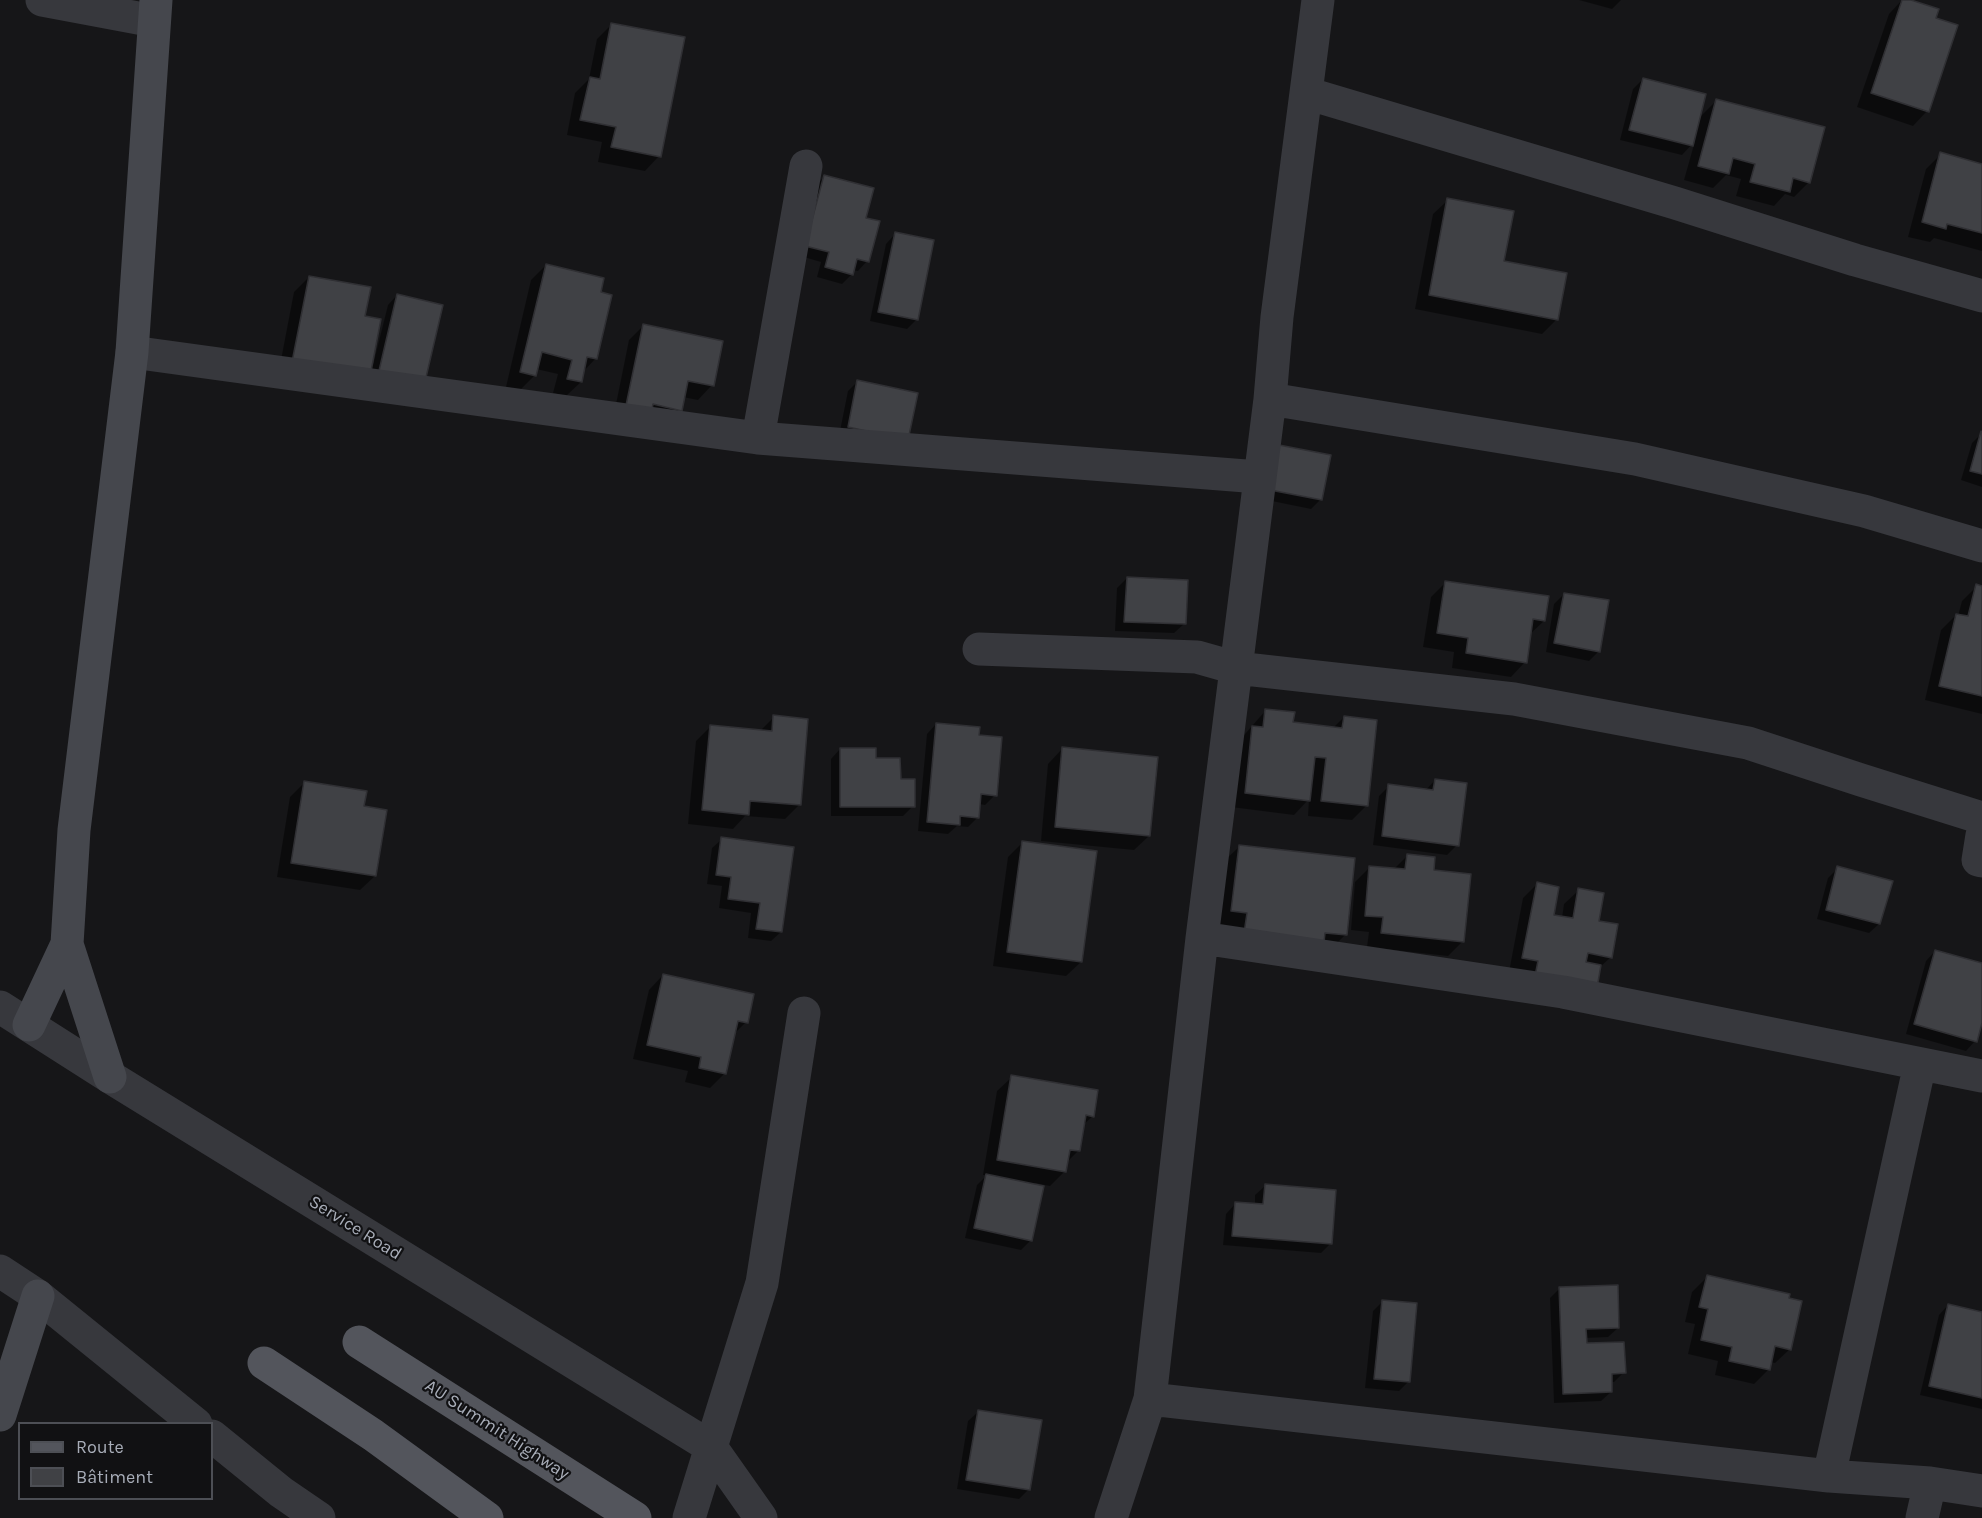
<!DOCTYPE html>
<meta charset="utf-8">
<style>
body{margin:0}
#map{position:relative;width:1982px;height:1518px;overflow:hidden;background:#161618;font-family:Karla,sans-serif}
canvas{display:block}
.legend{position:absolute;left:18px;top:1422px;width:195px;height:78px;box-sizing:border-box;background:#111113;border:2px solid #4d4f55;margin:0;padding:8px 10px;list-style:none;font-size:18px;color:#a8adb8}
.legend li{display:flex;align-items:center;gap:12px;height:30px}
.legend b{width:30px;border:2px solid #4d4f55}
</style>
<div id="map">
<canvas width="1982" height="1518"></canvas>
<ul class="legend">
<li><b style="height:8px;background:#53555c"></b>Route</li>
<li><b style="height:16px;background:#404145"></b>Bâtiment</li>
</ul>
</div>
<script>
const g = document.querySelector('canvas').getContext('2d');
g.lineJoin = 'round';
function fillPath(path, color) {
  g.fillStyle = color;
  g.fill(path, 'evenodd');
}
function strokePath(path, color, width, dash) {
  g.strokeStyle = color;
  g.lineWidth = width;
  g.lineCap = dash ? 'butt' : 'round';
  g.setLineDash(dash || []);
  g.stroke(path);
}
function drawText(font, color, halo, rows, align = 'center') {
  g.font = font + ' Karla,sans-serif';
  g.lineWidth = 4.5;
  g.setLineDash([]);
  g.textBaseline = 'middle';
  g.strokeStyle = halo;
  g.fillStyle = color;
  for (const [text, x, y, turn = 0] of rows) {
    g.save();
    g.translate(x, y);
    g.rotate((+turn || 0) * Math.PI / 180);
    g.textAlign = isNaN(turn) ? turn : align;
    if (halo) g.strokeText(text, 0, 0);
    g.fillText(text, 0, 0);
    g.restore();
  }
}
const shadow = new Path2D(`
 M 1579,0 L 1621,0 L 1612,9 Z
 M 1902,0 L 1906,0 L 1934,18 L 1927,111 L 1913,126 L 1857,107 L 1889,14 Z
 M 612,24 L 659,156 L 645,171 L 598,162 L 602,142 L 567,135 L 575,93 L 589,79 L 597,39 Z
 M 1643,79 L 1698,119 L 1717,100 L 1809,182 L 1794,197 L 1785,194 L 1774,206 L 1736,196 L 1741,179 L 1726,175 L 1713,188 L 1684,180 L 1695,141 L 1682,155 L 1620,140 L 1633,89 Z
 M 1941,154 L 1982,165 L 1982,251 L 1934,238 L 1930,242 L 1908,237 L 1926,169 Z
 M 824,177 L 865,219 L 867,261 L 858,271 L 853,270 L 852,274 L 842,284 L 817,277 L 821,262 L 797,255 L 815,186 Z
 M 1448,200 L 1502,262 L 1557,319 L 1542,334 L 1415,309 L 1433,214 Z
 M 895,234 L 917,319 L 907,329 L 870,321 L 886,244 Z
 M 546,265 L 599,293 L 596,358 L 583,372 L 581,382 L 566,396 L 553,393 L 558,374 L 536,369 L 535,375 L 520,390 L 506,387 L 531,280 Z
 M 309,277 L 364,317 L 371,364 L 373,365 L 388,305 L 397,295 L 422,385 L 277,381 L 294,292 Z
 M 644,325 L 712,385 L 698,400 L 683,397 L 681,410 L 666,424 L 611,429 L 629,340 Z
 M 858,381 L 906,439 L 839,436 L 848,391 Z
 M 1982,433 L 1982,487 L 1961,480 L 1972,443 Z
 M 1269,457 L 1321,499 L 1311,509 L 1262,499 Z
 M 1127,578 L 1184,624 L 1174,633 L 1115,631 L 1117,588 Z
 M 1446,582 L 1544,621 L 1529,635 L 1525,662 L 1511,677 L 1452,668 L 1454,652 L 1423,647 L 1431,597 Z
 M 1977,586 L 1982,587 L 1982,714 L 1925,700 L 1941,630 L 1956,615 L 1958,616 L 1962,601 Z
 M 1564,594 L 1599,651 L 1589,661 L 1546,652 L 1554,604 Z
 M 1266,710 L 1292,724 L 1333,728 L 1344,717 L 1366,806 L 1352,820 L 1308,816 L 1309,799 L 1294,815 L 1231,807 L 1238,742 Z
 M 774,717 L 800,804 L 785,819 L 745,816 L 733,829 L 688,824 L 696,741 L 710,727 L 760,731 Z
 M 936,724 L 978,737 L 995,795 L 985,805 L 979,804 L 978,817 L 968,827 L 957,826 L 948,834 L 918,831 L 927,734 Z
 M 840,749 L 875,760 L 899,781 L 913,806 L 903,816 L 831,816 L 831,759 Z
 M 1062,749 L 1149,836 L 1134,850 L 1041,841 L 1048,764 Z
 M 1435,780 L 1457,845 L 1447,855 L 1373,845 L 1379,796 L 1389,786 L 1425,791 Z
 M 305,782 L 375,876 L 360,890 L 277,877 L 290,797 Z
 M 722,839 L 781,932 L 771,941 L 748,938 L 751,913 L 719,908 L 722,886 L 707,884 L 712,848 Z
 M 1023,842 L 1081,962 L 1066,976 L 993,966 L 1008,857 Z
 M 1239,847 L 1346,934 L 1331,949 L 1217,925 L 1224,861 Z
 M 1407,856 L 1432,871 L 1463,941 L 1448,956 L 1367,947 L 1369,932 L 1351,930 L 1355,882 L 1370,867 L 1393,870 Z
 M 1838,868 L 1879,924 L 1869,933 L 1817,919 L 1828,878 Z
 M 1537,884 L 1552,916 L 1562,918 L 1564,904 L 1579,890 L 1597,922 L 1611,957 L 1599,968 L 1596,987 L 1509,972 L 1523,898 Z
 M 1935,951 L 1982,964 L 1982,1018 L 1975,1041 L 1966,1051 L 1906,1034 L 1926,961 Z
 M 663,975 L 746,1022 L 733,1035 L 725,1073 L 710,1088 L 685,1082 L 688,1071 L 633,1059 L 649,990 Z
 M 1012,1077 L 1093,1116 L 1082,1126 L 1078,1151 L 1067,1162 L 1065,1171 L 1050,1186 L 1035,1183 L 1031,1240 L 1021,1250 L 965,1238 L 977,1185 L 987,1175 L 983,1175 L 997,1091 Z
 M 1265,1186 L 1331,1243 L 1321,1253 L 1223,1245 L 1226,1214 L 1235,1204 L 1255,1205 L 1255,1195 Z
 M 1707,1277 L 1790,1349 L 1775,1363 L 1770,1362 L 1769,1369 L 1754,1384 L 1715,1375 L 1718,1361 L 1688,1354 L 1695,1324 L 1685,1322 L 1692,1292 Z
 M 1560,1288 L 1618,1328 L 1608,1337 L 1585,1338 L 1585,1345 L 1624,1372 L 1614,1382 L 1611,1382 L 1611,1392 L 1601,1401 L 1554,1403 L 1550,1298 Z
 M 1383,1301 L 1408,1382 L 1399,1391 L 1365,1388 L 1373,1311 Z
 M 1948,1305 L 1982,1313 L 1982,1409 L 1920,1395 L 1939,1315 Z
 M 978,1412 L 1029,1489 L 1019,1499 L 957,1489 L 968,1421 Z`);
const building = new Path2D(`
 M 1902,0 L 1911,0 L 1939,9 L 1936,18 L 1958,25 L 1929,112 L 1871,93 Z
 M 611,23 L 685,37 L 661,157 L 611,147 L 616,127 L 580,120 L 590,77 L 600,79 Z
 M 1643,78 L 1706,94 L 1693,146 L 1629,130 Z
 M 1716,99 L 1825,127 L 1810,183 L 1793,178 L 1790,192 L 1750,182 L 1755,164 L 1733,158 L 1729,174 L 1698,166 Z
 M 1940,152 L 1982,164 L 1982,233 L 1947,224 L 1946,229 L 1922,222 Z
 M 824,175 L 874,188 L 866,218 L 880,221 L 869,262 L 857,259 L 853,275 L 825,267 L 829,252 L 805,246 Z
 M 1447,198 L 1514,211 L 1504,261 L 1567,273 L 1558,320 L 1429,295 Z
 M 895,232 L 934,240 L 918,320 L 878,312 Z
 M 546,264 L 604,278 L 601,292 L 612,295 L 597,359 L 587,357 L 582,382 L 567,379 L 572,360 L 542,352 L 536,376 L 520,372 Z
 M 309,276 L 371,287 L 365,316 L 381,319 L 369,382 L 291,367 Z
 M 397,294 L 443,305 L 424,386 L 378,375 Z
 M 643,324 L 723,341 L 714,386 L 688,381 L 682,411 L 653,404 L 650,420 L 624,415 Z
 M 857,380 L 918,393 L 908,440 L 848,427 Z
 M 1981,431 L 1982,432 L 1982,474 L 1970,471 Z
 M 1279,445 L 1331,455 L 1322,500 L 1270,490 Z
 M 1127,577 L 1188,580 L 1186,624 L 1124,622 Z
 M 1445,581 L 1549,596 L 1545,621 L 1533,619 L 1527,663 L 1466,653 L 1468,638 L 1437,633 Z
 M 1976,584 L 1982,586 L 1982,696 L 1939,686 L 1956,614 L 1968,616 Z
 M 1564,593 L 1609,600 L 1600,652 L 1554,643 Z
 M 1265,709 L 1295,712 L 1293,722 L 1342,728 L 1344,716 L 1377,720 L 1368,806 L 1321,801 L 1326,758 L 1315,757 L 1310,801 L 1245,793 L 1252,726 L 1263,727 Z
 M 773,715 L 808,719 L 801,805 L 750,801 L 749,815 L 702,810 L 710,725 L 772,731 Z
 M 936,723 L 980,727 L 979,735 L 1002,737 L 997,796 L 981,794 L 979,818 L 960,816 L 960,825 L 927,822 Z
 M 1062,747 L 1158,757 L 1150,836 L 1055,827 Z
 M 840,748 L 876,748 L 876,758 L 900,758 L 901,779 L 915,779 L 915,807 L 840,807 Z
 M 1435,779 L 1467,783 L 1459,846 L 1382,836 L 1388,784 L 1433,790 Z
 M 304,781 L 367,791 L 364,806 L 387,810 L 376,876 L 291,863 Z
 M 721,837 L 794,847 L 782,932 L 756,929 L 760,903 L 728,899 L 731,877 L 716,875 Z
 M 1022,841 L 1097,851 L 1082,962 L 1007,952 Z
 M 1239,845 L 1355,858 L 1347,935 L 1325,933 L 1324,942 L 1244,933 L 1247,913 L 1231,911 Z
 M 1407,854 L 1435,857 L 1434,870 L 1471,874 L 1464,942 L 1381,933 L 1383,917 L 1365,916 L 1369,866 L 1405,869 Z
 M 1837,866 L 1893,881 L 1880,924 L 1826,910 Z
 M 1537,882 L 1559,887 L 1554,915 L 1573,918 L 1578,888 L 1604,893 L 1599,921 L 1618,924 L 1612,958 L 1588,953 L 1586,962 L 1601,965 L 1597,988 L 1535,976 L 1538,961 L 1522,958 Z
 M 1935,950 L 1982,963 L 1982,1023 L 1977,1042 L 1914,1024 Z
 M 663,974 L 754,994 L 748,1023 L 738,1021 L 726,1074 L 699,1068 L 701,1057 L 647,1045 Z
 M 1011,1075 L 1098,1090 L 1094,1117 L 1086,1115 L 1080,1151 L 1070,1150 L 1066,1172 L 997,1160 Z
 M 986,1174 L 1044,1186 L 1032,1241 L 974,1228 Z
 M 1265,1184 L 1336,1190 L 1332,1244 L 1232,1236 L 1235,1202 L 1263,1204 Z
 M 1707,1275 L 1790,1294 L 1789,1298 L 1802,1301 L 1791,1350 L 1775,1346 L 1770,1370 L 1729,1361 L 1732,1347 L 1701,1340 L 1708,1309 L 1699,1307 Z
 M 1618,1285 L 1619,1328 L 1586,1329 L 1587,1343 L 1624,1342 L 1626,1373 L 1612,1374 L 1612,1392 L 1563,1394 L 1559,1287 Z
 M 1382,1300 L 1417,1303 L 1410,1382 L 1374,1379 Z
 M 1948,1304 L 1982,1312 L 1982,1398 L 1929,1386 Z
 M 978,1410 L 1042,1420 L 1030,1490 L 966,1480 Z`);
const street = new Path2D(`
 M 42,0 L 154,21
 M 1306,93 L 1675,203 L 1855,260 L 1982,296
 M 132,352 L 758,438 L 1259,477
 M 1270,399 L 1635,459 L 1864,511 L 1982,546
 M 758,438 L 806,166
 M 979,649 L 1197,657 L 1236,668 L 1514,699 L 1748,743 L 1861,780 L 1982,818
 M 1982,835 L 1978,860 L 1982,861
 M 1202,938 L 1563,992 L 1982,1076
 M 0,1007 L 110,1077 L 711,1447 L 761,1518
 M 0,1271 L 38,1296 L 196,1424
 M 1150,1399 L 1829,1476 L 1930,1483 L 1982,1491
 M 212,1436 L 281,1492 L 319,1518
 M 1829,1476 L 1920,1064
 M 689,1518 L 762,1283 L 804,1013
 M 1111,1518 L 1150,1399 L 1202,938 L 1270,399 L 1277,317 L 1318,0
 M 1922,1518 L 1930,1483`);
const secondary = new Path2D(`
 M 29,1025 L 67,944
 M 110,1077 L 67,944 L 74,830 L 132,352 L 156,0
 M 0,1415 L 38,1296`);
const primary = new Path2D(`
 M 359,1342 L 635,1518
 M 264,1363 L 373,1435 L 487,1518`);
const streetNames = [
 ["Service Road",355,1228,32],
 ["AU Summit Highway",497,1430,33]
];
fillPath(shadow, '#0007');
fillPath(building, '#404145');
strokePath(building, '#303034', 1.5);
strokePath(street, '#37383d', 33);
strokePath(secondary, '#45474d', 33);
strokePath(primary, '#53555c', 33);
drawText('18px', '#a8adb8', '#111113', streetNames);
</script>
